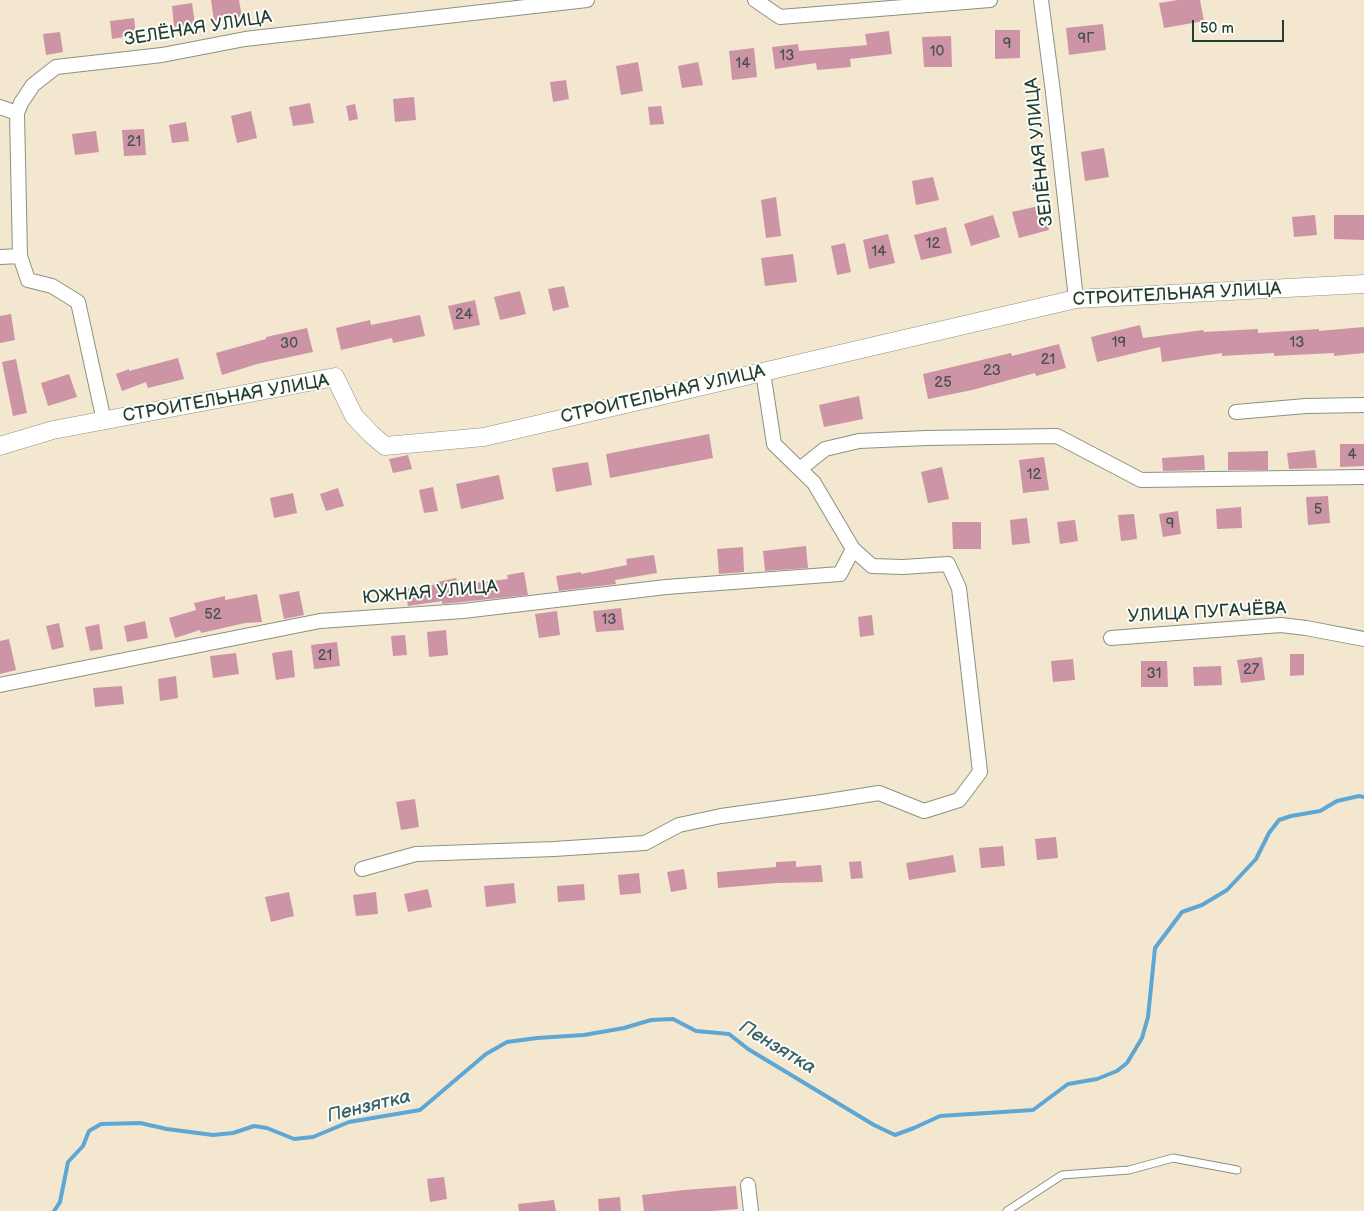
<!DOCTYPE html>
<meta charset="utf-8">
<style>
body{margin:0}
#map{position:relative;width:1364px;height:1211px;overflow:hidden;background:#f4e7cf;font-family:"Balsamiq Sans",sans-serif}
canvas{display:block}
.scale{position:absolute;left:1192px;top:20px;width:92px;height:22px;box-sizing:border-box;border:2px solid #1f3d34;border-top:0;padding-left:6px;font-size:15px;line-height:18px;white-space:nowrap;color:#1f3d34;-webkit-text-stroke:4px #fdfcf7;paint-order:stroke}
</style>
<div id="map">
<canvas width="1364" height="1211"></canvas>
<div class="scale">50 m</div>
</div>
<script>
const g = document.querySelector('canvas').getContext('2d');
g.lineJoin = 'round';
function strokePath(path, color, width, dash) {
  g.strokeStyle = color;
  g.lineWidth = width;
  g.lineCap = dash ? 'butt' : 'round';
  g.setLineDash(dash || []);
  g.stroke(path);
}
function fillPath(path, color) {
  g.fillStyle = color;
  g.fill(path, 'evenodd');
}
function drawText(font, color, halo, rows, align = 'center') {
  g.font = font + ' "Balsamiq Sans",sans-serif';
  g.lineWidth = 4;
  g.setLineDash([]);
  g.textBaseline = 'middle';
  g.strokeStyle = halo;
  g.fillStyle = color;
  for (const [text, x, y, turn = 0] of rows) {
    g.save();
    g.translate(x, y);
    g.rotate((+turn || 0) * Math.PI / 180);
    g.textAlign = isNaN(turn) ? turn : align;
    if (halo) g.strokeText(text, 0, 0);
    g.fillText(text, 0, 0);
    g.restore();
  }
}
const stream = new Path2D(`
 M 54,1211 L 60,1202 L 68,1162 L 83,1146 L 89,1131 L 101,1124 L 140,1123 L 167,1129 L 213,1135 L 233,1133 L 254,1126 L 267,1128 L 294,1139 L 313,1137 L 349,1122 L 420,1110 L 486,1054 L 507,1042 L 537,1038 L 584,1035 L 624,1028 L 651,1020 L 673,1019 L 696,1031 L 729,1034 L 748,1049 L 874,1125 L 895,1135 L 914,1128 L 940,1116 L 1033,1110 L 1068,1084 L 1097,1079 L 1117,1071 L 1127,1063 L 1142,1038 L 1148,1017 L 1155,948 L 1182,912 L 1202,905 L 1227,890 L 1256,859 L 1269,833 L 1279,820 L 1291,816 L 1320,811 L 1337,801 L 1359,796 L 1364,797`);
const building = new Path2D(`
 M 211,0 L 239,0 L 242,17 L 214,21 Z
 M 1178,0 L 1200,0 L 1204,21 L 1164,28 L 1159,3 Z
 M 192,3 L 195,24 L 174,27 L 172,6 Z
 M 134,18 L 136,35 L 112,39 L 110,21 Z
 M 1103,24 L 1106,50 L 1069,55 L 1066,28 Z
 M 995,30 L 1020,30 L 1020,58 L 995,59 Z
 M 889,31 L 892,54 L 850,59 L 851,67 L 817,70 L 816,63 L 775,69 L 772,47 L 798,44 L 799,51 L 867,45 L 865,34 Z
 M 60,32 L 63,52 L 46,55 L 43,34 Z
 M 951,36 L 952,67 L 924,67 L 922,37 Z
 M 754,48 L 757,77 L 732,80 L 729,51 Z
 M 638,62 L 643,91 L 621,95 L 616,66 Z
 M 698,62 L 703,85 L 682,88 L 678,66 Z
 M 566,80 L 569,99 L 553,102 L 550,82 Z
 M 414,97 L 416,120 L 395,122 L 393,99 Z
 M 310,103 L 314,123 L 293,126 L 289,107 Z
 M 355,104 L 358,119 L 349,121 L 346,106 Z
 M 661,106 L 664,124 L 650,125 L 648,107 Z
 M 251,111 L 257,138 L 237,143 L 231,116 Z
 M 186,122 L 189,141 L 172,143 L 169,125 Z
 M 144,129 L 146,155 L 124,156 L 122,130 Z
 M 96,131 L 99,152 L 75,155 L 72,134 Z
 M 1104,148 L 1109,177 L 1085,181 L 1081,152 Z
 M 933,177 L 939,200 L 916,205 L 912,181 Z
 M 776,197 L 781,236 L 766,238 L 761,200 Z
 M 1043,205 L 1049,230 L 1019,238 L 1012,212 Z
 M 993,215 L 1000,237 L 971,246 L 964,224 Z
 M 1315,215 L 1317,235 L 1294,237 L 1292,217 Z
 M 1334,215 L 1364,215 L 1364,240 L 1334,239 Z
 M 946,227 L 952,253 L 921,260 L 914,235 Z
 M 888,234 L 895,263 L 869,269 L 863,240 Z
 M 845,243 L 851,272 L 837,275 L 831,246 Z
 M 793,254 L 797,282 L 765,286 L 761,258 Z
 M 564,286 L 569,307 L 553,311 L 548,289 Z
 M 520,291 L 526,314 L 500,320 L 494,297 Z
 M 475,300 L 480,325 L 454,330 L 448,306 Z
 M 11,314 L 15,340 L 0,343 L 0,316 Z
 M 420,315 L 425,336 L 393,343 L 392,338 L 341,350 L 336,328 L 370,320 L 371,325 Z
 M 1140,325 L 1143,338 L 1203,330 L 1204,332 L 1258,329 L 1258,333 L 1319,329 L 1319,331 L 1364,327 L 1364,353 L 1334,356 L 1334,353 L 1274,356 L 1274,353 L 1222,356 L 1222,353 L 1162,362 L 1160,347 L 1097,362 L 1091,337 Z
 M 307,328 L 313,352 L 257,364 L 222,375 L 216,353 L 266,339 L 266,337 Z
 M 1059,344 L 1066,368 L 1036,376 L 1035,373 L 972,390 L 928,399 L 923,374 L 1011,353 L 1012,356 Z
 M 178,358 L 184,379 L 148,388 L 146,382 L 122,391 L 116,374 L 129,369 L 129,371 Z
 M 16,359 L 27,413 L 13,416 L 2,362 Z
 M 69,374 L 77,397 L 48,406 L 41,383 Z
 M 859,396 L 863,419 L 824,427 L 819,405 Z
 M 709,434 L 713,458 L 610,478 L 606,454 Z
 M 1340,444 L 1364,444 L 1364,466 L 1340,467 Z
 M 1315,450 L 1317,468 L 1289,469 L 1287,453 Z
 M 1268,451 L 1268,470 L 1228,470 L 1228,452 Z
 M 408,455 L 412,469 L 393,473 L 389,459 Z
 M 1204,455 L 1205,470 L 1163,471 L 1162,458 Z
 M 1044,457 L 1049,490 L 1023,493 L 1019,460 Z
 M 588,462 L 592,485 L 556,492 L 552,468 Z
 M 942,467 L 949,499 L 928,503 L 921,472 Z
 M 499,475 L 504,499 L 461,509 L 456,484 Z
 M 433,487 L 438,511 L 424,513 L 419,490 Z
 M 338,488 L 344,506 L 326,511 L 320,494 Z
 M 293,493 L 297,513 L 274,518 L 270,498 Z
 M 1328,496 L 1330,523 L 1308,525 L 1306,497 Z
 M 1241,507 L 1242,528 L 1217,529 L 1216,509 Z
 M 1178,511 L 1181,534 L 1163,537 L 1159,514 Z
 M 1134,514 L 1137,539 L 1121,541 L 1118,515 Z
 M 1027,518 L 1030,543 L 1012,545 L 1010,520 Z
 M 1075,520 L 1078,541 L 1060,544 L 1057,522 Z
 M 952,522 L 981,522 L 981,549 L 953,549 Z
 M 806,546 L 808,568 L 765,571 L 763,551 Z
 M 743,547 L 744,572 L 719,574 L 717,549 Z
 M 654,555 L 657,573 L 615,580 L 616,584 L 559,591 L 556,576 L 581,572 L 581,574 L 627,565 L 626,559 Z
 M 524,572 L 528,595 L 462,602 L 442,604 L 442,601 L 408,606 L 405,589 L 438,584 L 438,582 L 456,578 L 458,585 L 508,579 L 507,575 Z
 M 299,591 L 304,615 L 284,619 L 279,595 Z
 M 257,594 L 262,622 L 245,623 L 201,633 L 200,630 L 175,638 L 169,618 L 196,610 L 194,603 L 225,596 L 225,600 Z
 M 621,608 L 624,630 L 596,632 L 593,611 Z
 M 557,611 L 560,635 L 539,638 L 535,614 Z
 M 872,615 L 874,635 L 860,637 L 858,617 Z
 M 145,621 L 148,638 L 127,642 L 124,626 Z
 M 59,623 L 64,647 L 52,650 L 46,626 Z
 M 99,624 L 103,649 L 90,651 L 85,627 Z
 M 446,630 L 448,655 L 429,657 L 427,632 Z
 M 405,635 L 407,655 L 393,656 L 391,636 Z
 M 9,639 L 16,670 L 0,674 L 0,641 Z
 M 337,642 L 340,666 L 314,669 L 311,645 Z
 M 292,650 L 295,677 L 276,680 L 272,653 Z
 M 236,653 L 239,674 L 213,678 L 210,656 Z
 M 1290,654 L 1304,654 L 1304,675 L 1290,676 Z
 M 1262,657 L 1265,680 L 1241,683 L 1237,660 Z
 M 1073,659 L 1075,680 L 1053,682 L 1051,661 Z
 M 1141,661 L 1167,661 L 1168,687 L 1141,687 Z
 M 1221,666 L 1222,685 L 1194,686 L 1193,667 Z
 M 176,676 L 178,698 L 160,701 L 158,679 Z
 M 122,686 L 124,704 L 95,707 L 93,688 Z
 M 415,799 L 419,827 L 401,830 L 396,802 Z
 M 1056,837 L 1058,858 L 1037,860 L 1035,839 Z
 M 1003,846 L 1005,866 L 981,868 L 979,848 Z
 M 953,855 L 956,872 L 909,880 L 906,863 Z
 M 796,861 L 796,867 L 821,865 L 823,882 L 777,883 L 718,888 L 717,872 L 776,867 L 776,862 Z
 M 861,861 L 863,878 L 851,879 L 849,862 Z
 M 684,869 L 687,889 L 671,892 L 667,872 Z
 M 639,873 L 641,893 L 620,895 L 618,875 Z
 M 514,883 L 516,903 L 486,907 L 484,886 Z
 M 584,884 L 585,900 L 558,902 L 557,886 Z
 M 428,889 L 432,907 L 408,912 L 404,894 Z
 M 289,892 L 294,916 L 271,922 L 265,897 Z
 M 376,892 L 378,914 L 356,916 L 353,895 Z
 M 444,1177 L 447,1199 L 430,1202 L 427,1179 Z
 M 736,1186 L 738,1209 L 712,1211 L 644,1211 L 642,1195 L 684,1190 Z
 M 620,1197 L 621,1211 L 599,1211 L 598,1199 Z
 M 554,1200 L 556,1211 L 519,1211 L 518,1204 Z`);
const service = new Path2D(`
 M 1007,1211 L 1062,1175 L 1129,1170 L 1173,1158 L 1237,1170`);
const minor = new Path2D(`
 M 755,0 L 780,17 L 990,0
 M 1041,0 L 1053,92 L 1076,299
 M 0,107 L 17,113 L 20,256 L 28,280 L 52,286 L 78,302 L 104,421
 M 17,113 L 21,103 L 33,85 L 56,67 L 162,55 L 245,39 L 587,0
 M 0,257 L 20,256
 M 1236,412 L 1306,406 L 1364,405
 M 800,469 L 825,449 L 859,441 L 926,438 L 1057,436 L 1141,480 L 1364,477
 M 1111,638 L 1281,625 L 1306,628 L 1364,639
 M 0,685 L 320,621 L 463,611 L 666,587 L 840,574 L 853,549
 M 362,869 L 416,854 L 554,849 L 645,843 L 679,825 L 721,816 L 822,802 L 879,793 L 924,811 L 959,800 L 980,772 L 959,588 L 948,564 L 903,567 L 872,566 L 853,549 L 814,483 L 774,444 L 763,372
 M 748,1185 L 751,1211`);
const tertiary = new Path2D(`
 M 0,446 L 53,430 L 335,377 L 354,416 L 371,434 L 385,446 L 484,437 L 1076,299 L 1364,284`);
const numberNames = [
 ["9Г",1086,39],
 ["9",1007,44],
 ["10",937,52],
 ["13",787,56],
 ["14",743,64],
 ["21",134,142],
 ["12",933,244],
 ["14",879,252],
 ["24",464,315],
 ["19",1119,343],
 ["13",1297,343],
 ["30",289,344],
 ["21",1048,360],
 ["23",992,371],
 ["25",943,383],
 ["4",1352,455],
 ["12",1034,475],
 ["5",1318,510],
 ["9",1170,524],
 ["52",213,615],
 ["13",609,620],
 ["21",325,656],
 ["27",1251,670],
 ["31",1154,674]
];
const streetNames = [
 ["ЗЕЛЁНАЯ УЛИЦА",198,29,-9],
 ["ЗЕЛЁНАЯ УЛИЦА",1040,152,-96],
 ["СТРОИТЕЛЬНАЯ УЛИЦА",1177,295,-3],
 ["СТРОИТЕЛЬНАЯ УЛИЦА",663,395,-13],
 ["СТРОИТЕЛЬНАЯ УЛИЦА",226,399,-10],
 ["ЮЖНАЯ УЛИЦА",430,593,-5],
 ["УЛИЦА ПУГАЧЁВА",1207,613,-3]
];
const waterNames = [
 ["Пензятка",777,1048,31],
 ["Пензятка",369,1107,-14]
];
strokePath(stream, '#5ea7d5', 4);
fillPath(building, '#cd94a5');
strokePath(service, '#8a9282', 9);
strokePath(minor, '#8a9282', 16);
strokePath(tertiary, '#8a9282', 19);
strokePath(service, '#fff', 7);
strokePath(minor, '#fff', 14);
strokePath(tertiary, '#fff', 18);
drawText('15px', '#4a5350', null, numberNames);
drawText('18px', '#1f3d34', '#fdfcf7', streetNames);
drawText('italic 19px', '#35626c', '#fdfcf7', waterNames);
</script>
